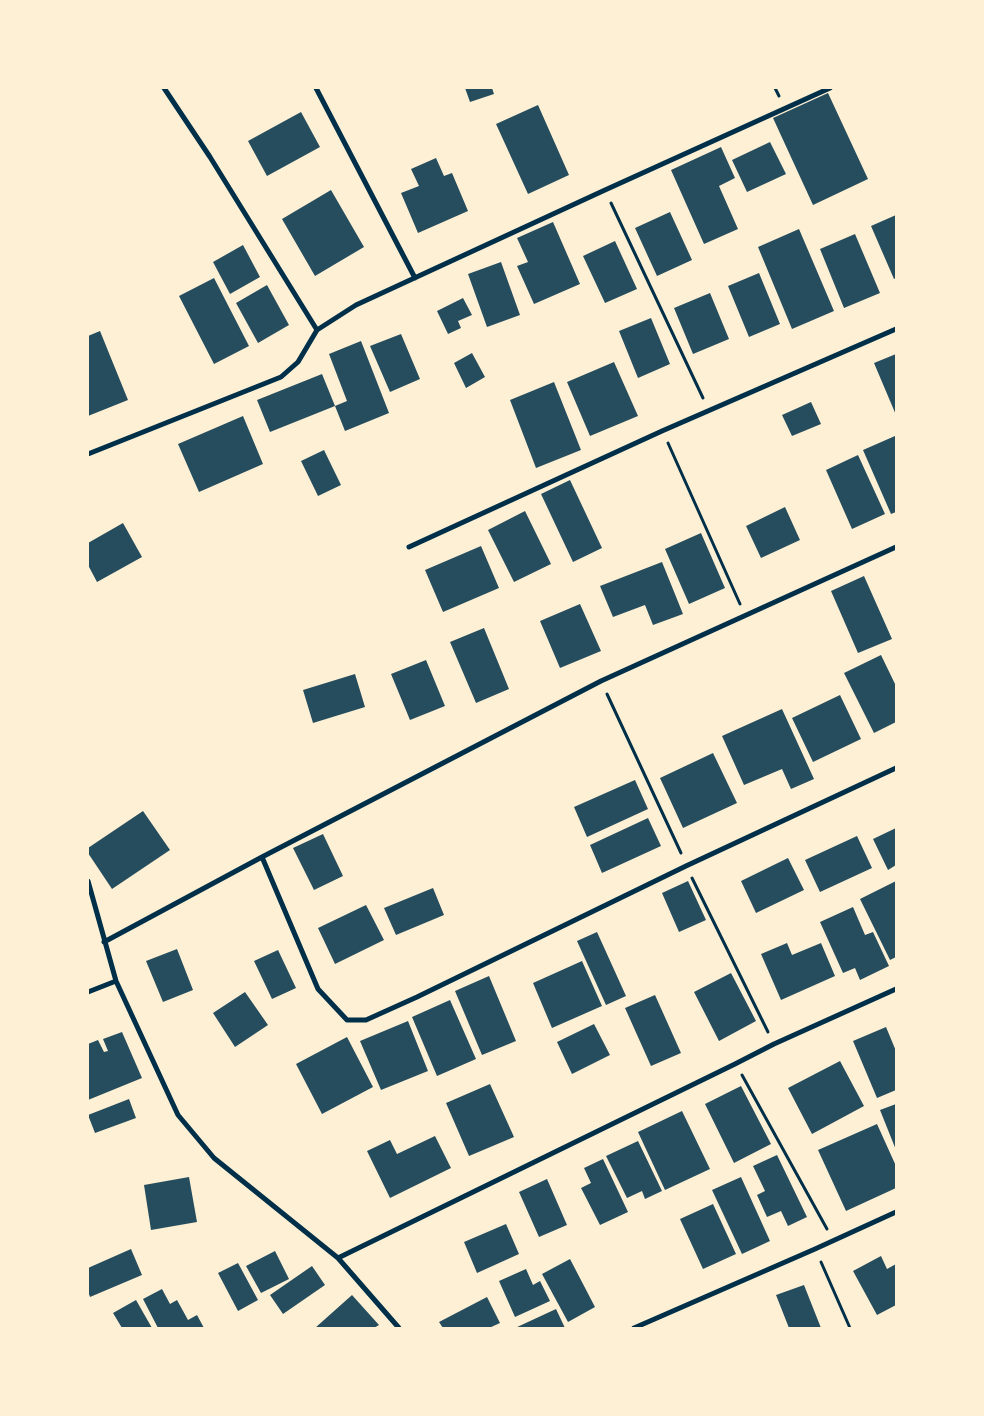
<!DOCTYPE html>
<style>
body{margin:0}
#map{position:relative;width:984px;height:1416px;overflow:hidden;background:#fdf0d5;font-family:"DejaVu Sans",sans-serif}
canvas{display:block}
.frame{position:absolute;inset:0;border:89px solid #fdf0d5;pointer-events:none}
</style>
<div id="map">
<canvas width="984" height="1416"></canvas>
<div class="frame"></div>
</div>
<script>
const g = document.querySelector('canvas').getContext('2d');
g.lineJoin = 'round';
function fillPath(path, color) {
  g.fillStyle = color;
  g.fill(path, 'evenodd');
}
function strokePath(path, color, width, dash) {
  g.strokeStyle = color;
  g.lineWidth = width;
  g.lineCap = dash ? 'butt' : 'round';
  g.setLineDash(dash || []);
  g.stroke(path);
}
const building = new Path2D(`
 M 465,88 L 492,88 L 494,94 L 470,102 Z
 M 828,93 L 868,179 L 813,205 L 773,118 Z
 M 538,105 L 569,175 L 528,194 L 496,124 Z
 M 301,112 L 320,147 L 267,176 L 248,141 Z
 M 770,142 L 786,174 L 747,192 L 732,160 Z
 M 721,147 L 735,178 L 719,186 L 738,229 L 704,244 L 671,170 Z
 M 436,158 L 444,176 L 452,173 L 468,211 L 418,233 L 401,193 L 419,186 L 411,169 Z
 M 331,190 L 364,247 L 315,276 L 282,219 Z
 M 670,212 L 692,260 L 657,276 L 635,228 Z
 M 896,215 L 896,278 L 894,279 L 871,226 Z
 M 553,222 L 580,284 L 534,304 L 517,266 L 528,262 L 517,238 Z
 M 799,229 L 834,311 L 792,329 L 758,247 Z
 M 855,234 L 880,293 L 844,308 L 820,249 Z
 M 615,241 L 637,289 L 605,303 L 583,256 Z
 M 243,245 L 260,277 L 230,294 L 213,262 Z
 M 501,262 L 520,315 L 487,327 L 468,274 Z
 M 759,273 L 780,324 L 749,337 L 728,286 Z
 M 214,278 L 249,346 L 214,364 L 179,296 Z
 M 267,285 L 289,325 L 258,343 L 236,303 Z
 M 710,293 L 729,339 L 693,354 L 674,308 Z
 M 463,298 L 472,315 L 458,321 L 461,328 L 448,334 L 437,311 Z
 M 651,318 L 670,364 L 638,378 L 619,331 Z
 M 100,331 L 128,400 L 88,416 L 88,336 Z
 M 401,334 L 420,379 L 390,392 L 370,346 Z
 M 361,341 L 389,413 L 345,431 L 335,406 L 347,401 L 329,354 Z
 M 472,353 L 485,377 L 466,388 L 454,363 Z
 M 896,354 L 896,415 L 874,363 Z
 M 614,362 L 638,416 L 590,436 L 567,382 Z
 M 322,374 L 335,406 L 270,432 L 257,400 Z
 M 554,382 L 581,450 L 536,468 L 510,400 Z
 M 811,402 L 821,424 L 792,436 L 782,415 Z
 M 243,416 L 263,464 L 199,492 L 178,444 Z
 M 895,436 L 896,439 L 896,512 L 891,514 L 863,450 Z
 M 324,450 L 341,485 L 318,496 L 301,461 Z
 M 858,455 L 885,514 L 852,529 L 826,470 Z
 M 570,480 L 602,548 L 573,562 L 541,494 Z
 M 785,507 L 800,540 L 761,558 L 746,526 Z
 M 525,511 L 551,564 L 514,582 L 488,530 Z
 M 123,523 L 142,557 L 97,582 L 88,565 L 88,543 Z
 M 701,533 L 725,588 L 689,604 L 665,549 Z
 M 481,546 L 499,588 L 443,612 L 425,570 Z
 M 662,562 L 683,614 L 653,625 L 645,605 L 613,617 L 600,586 Z
 M 864,576 L 892,639 L 858,653 L 831,591 Z
 M 580,604 L 601,651 L 560,668 L 540,621 Z
 M 484,628 L 509,689 L 476,703 L 450,642 Z
 M 881,655 L 896,686 L 896,722 L 874,733 L 844,673 Z
 M 426,660 L 445,706 L 410,720 L 391,674 Z
 M 355,674 L 365,707 L 313,723 L 303,690 Z
 M 840,695 L 861,739 L 813,762 L 792,718 Z
 M 782,709 L 814,779 L 791,789 L 782,769 L 744,785 L 722,736 Z
 M 713,753 L 737,803 L 683,828 L 660,778 Z
 M 635,780 L 648,809 L 587,837 L 574,807 Z
 M 143,811 L 170,850 L 112,889 L 88,853 L 88,848 Z
 M 648,818 L 661,846 L 602,873 L 590,845 Z
 M 896,828 L 896,865 L 888,870 L 873,839 Z
 M 323,834 L 343,876 L 314,890 L 293,848 Z
 M 857,836 L 872,868 L 820,892 L 805,860 Z
 M 788,858 L 804,890 L 756,913 L 741,881 Z
 M 688,881 L 706,920 L 679,932 L 662,893 Z
 M 896,881 L 896,957 L 890,960 L 860,899 Z
 M 433,888 L 444,915 L 396,935 L 384,908 Z
 M 366,905 L 384,940 L 335,964 L 318,928 Z
 M 853,907 L 865,935 L 873,932 L 889,966 L 860,980 L 855,968 L 843,973 L 820,922 Z
 M 597,932 L 626,996 L 606,1005 L 577,941 Z
 M 787,943 L 792,955 L 821,943 L 835,976 L 781,1000 L 761,954 Z
 M 177,949 L 193,990 L 163,1002 L 146,961 Z
 M 278,950 L 296,988 L 272,999 L 254,961 Z
 M 582,961 L 602,1006 L 552,1028 L 533,983 Z
 M 731,973 L 756,1021 L 719,1041 L 694,992 Z
 M 489,976 L 516,1041 L 482,1055 L 455,991 Z
 M 245,992 L 268,1025 L 235,1047 L 213,1013 Z
 M 655,995 L 681,1053 L 651,1066 L 625,1008 Z
 M 450,1000 L 476,1059 L 437,1076 L 412,1017 Z
 M 408,1021 L 428,1071 L 381,1090 L 360,1041 Z
 M 594,1024 L 610,1055 L 572,1074 L 557,1042 Z
 M 886,1027 L 896,1051 L 896,1090 L 877,1098 L 853,1041 Z
 M 122,1032 L 142,1078 L 88,1100 L 88,1044 L 98,1040 L 104,1052 L 108,1051 L 103,1039 Z
 M 347,1037 L 373,1087 L 322,1114 L 296,1064 Z
 M 840,1061 L 864,1106 L 812,1134 L 788,1088 Z
 M 490,1084 L 514,1137 L 469,1156 L 446,1103 Z
 M 741,1086 L 771,1144 L 734,1163 L 705,1104 Z
 M 129,1099 L 136,1118 L 95,1133 L 88,1115 Z
 M 896,1104 L 896,1150 L 880,1110 Z
 M 682,1111 L 710,1169 L 665,1190 L 638,1132 Z
 M 877,1124 L 896,1166 L 896,1188 L 846,1211 L 818,1150 Z
 M 435,1136 L 451,1168 L 390,1198 L 367,1151 L 390,1140 L 397,1154 Z
 M 638,1141 L 662,1191 L 645,1199 L 642,1191 L 627,1198 L 606,1156 Z
 M 777,1155 L 807,1217 L 788,1226 L 781,1211 L 767,1217 L 757,1195 L 765,1191 L 753,1166 Z
 M 603,1159 L 628,1212 L 600,1225 L 581,1188 L 591,1183 L 584,1168 Z
 M 189,1177 L 197,1222 L 151,1230 L 144,1185 Z
 M 741,1177 L 770,1241 L 742,1254 L 712,1190 Z
 M 547,1179 L 567,1225 L 539,1237 L 519,1192 Z
 M 713,1204 L 736,1254 L 703,1269 L 680,1219 Z
 M 506,1224 L 519,1254 L 477,1273 L 464,1242 Z
 M 131,1249 L 142,1275 L 90,1297 L 88,1291 L 88,1268 Z
 M 275,1251 L 289,1279 L 261,1293 L 246,1266 Z
 M 881,1256 L 887,1269 L 896,1264 L 896,1305 L 877,1315 L 853,1271 Z
 M 570,1259 L 595,1307 L 568,1322 L 542,1274 Z
 M 238,1263 L 258,1300 L 238,1311 L 218,1273 Z
 M 312,1266 L 325,1285 L 283,1314 L 270,1295 Z
 M 526,1269 L 533,1285 L 540,1281 L 550,1301 L 515,1317 L 499,1281 Z
 M 804,1285 L 821,1328 L 789,1328 L 776,1295 Z
 M 162,1289 L 170,1304 L 177,1300 L 188,1320 L 197,1315 L 204,1328 L 158,1328 L 143,1299 Z
 M 352,1295 L 379,1325 L 374,1328 L 315,1328 Z
 M 487,1297 L 500,1323 L 489,1328 L 443,1328 L 439,1322 Z
 M 136,1300 L 152,1328 L 122,1328 L 113,1313 Z
 M 556,1309 L 565,1328 L 515,1328 Z`);
const path = new Path2D(`
 M 775,88 L 779,96
 M 611,203 L 703,398
 M 668,443 L 740,604
 M 607,694 L 681,853
 M 692,878 L 768,1032
 M 742,1075 L 827,1229
 M 821,1262 L 850,1328`);
const minor = new Path2D(`
 M 164,88 L 210,157 L 317,330
 M 316,88 L 415,278
 M 88,454 L 281,377 L 298,362 L 317,330 L 356,305 L 605,190 L 830,88
 M 409,547 L 662,431 L 896,329
 M 262,857 L 318,989 L 347,1020 L 366,1020 L 417,997 L 686,866 L 896,768
 M 88,881 L 116,981 L 178,1115 L 214,1158 L 338,1258
 M 104,942 L 262,857 L 601,681 L 896,547
 M 88,992 L 116,981
 M 399,1328 L 338,1258 L 735,1064 L 774,1044 L 896,989
 M 634,1328 L 815,1249 L 896,1212`);
fillPath(building, '#264d5e');
strokePath(path, '#003049', 3);
strokePath(minor, '#003049', 5);
</script>
